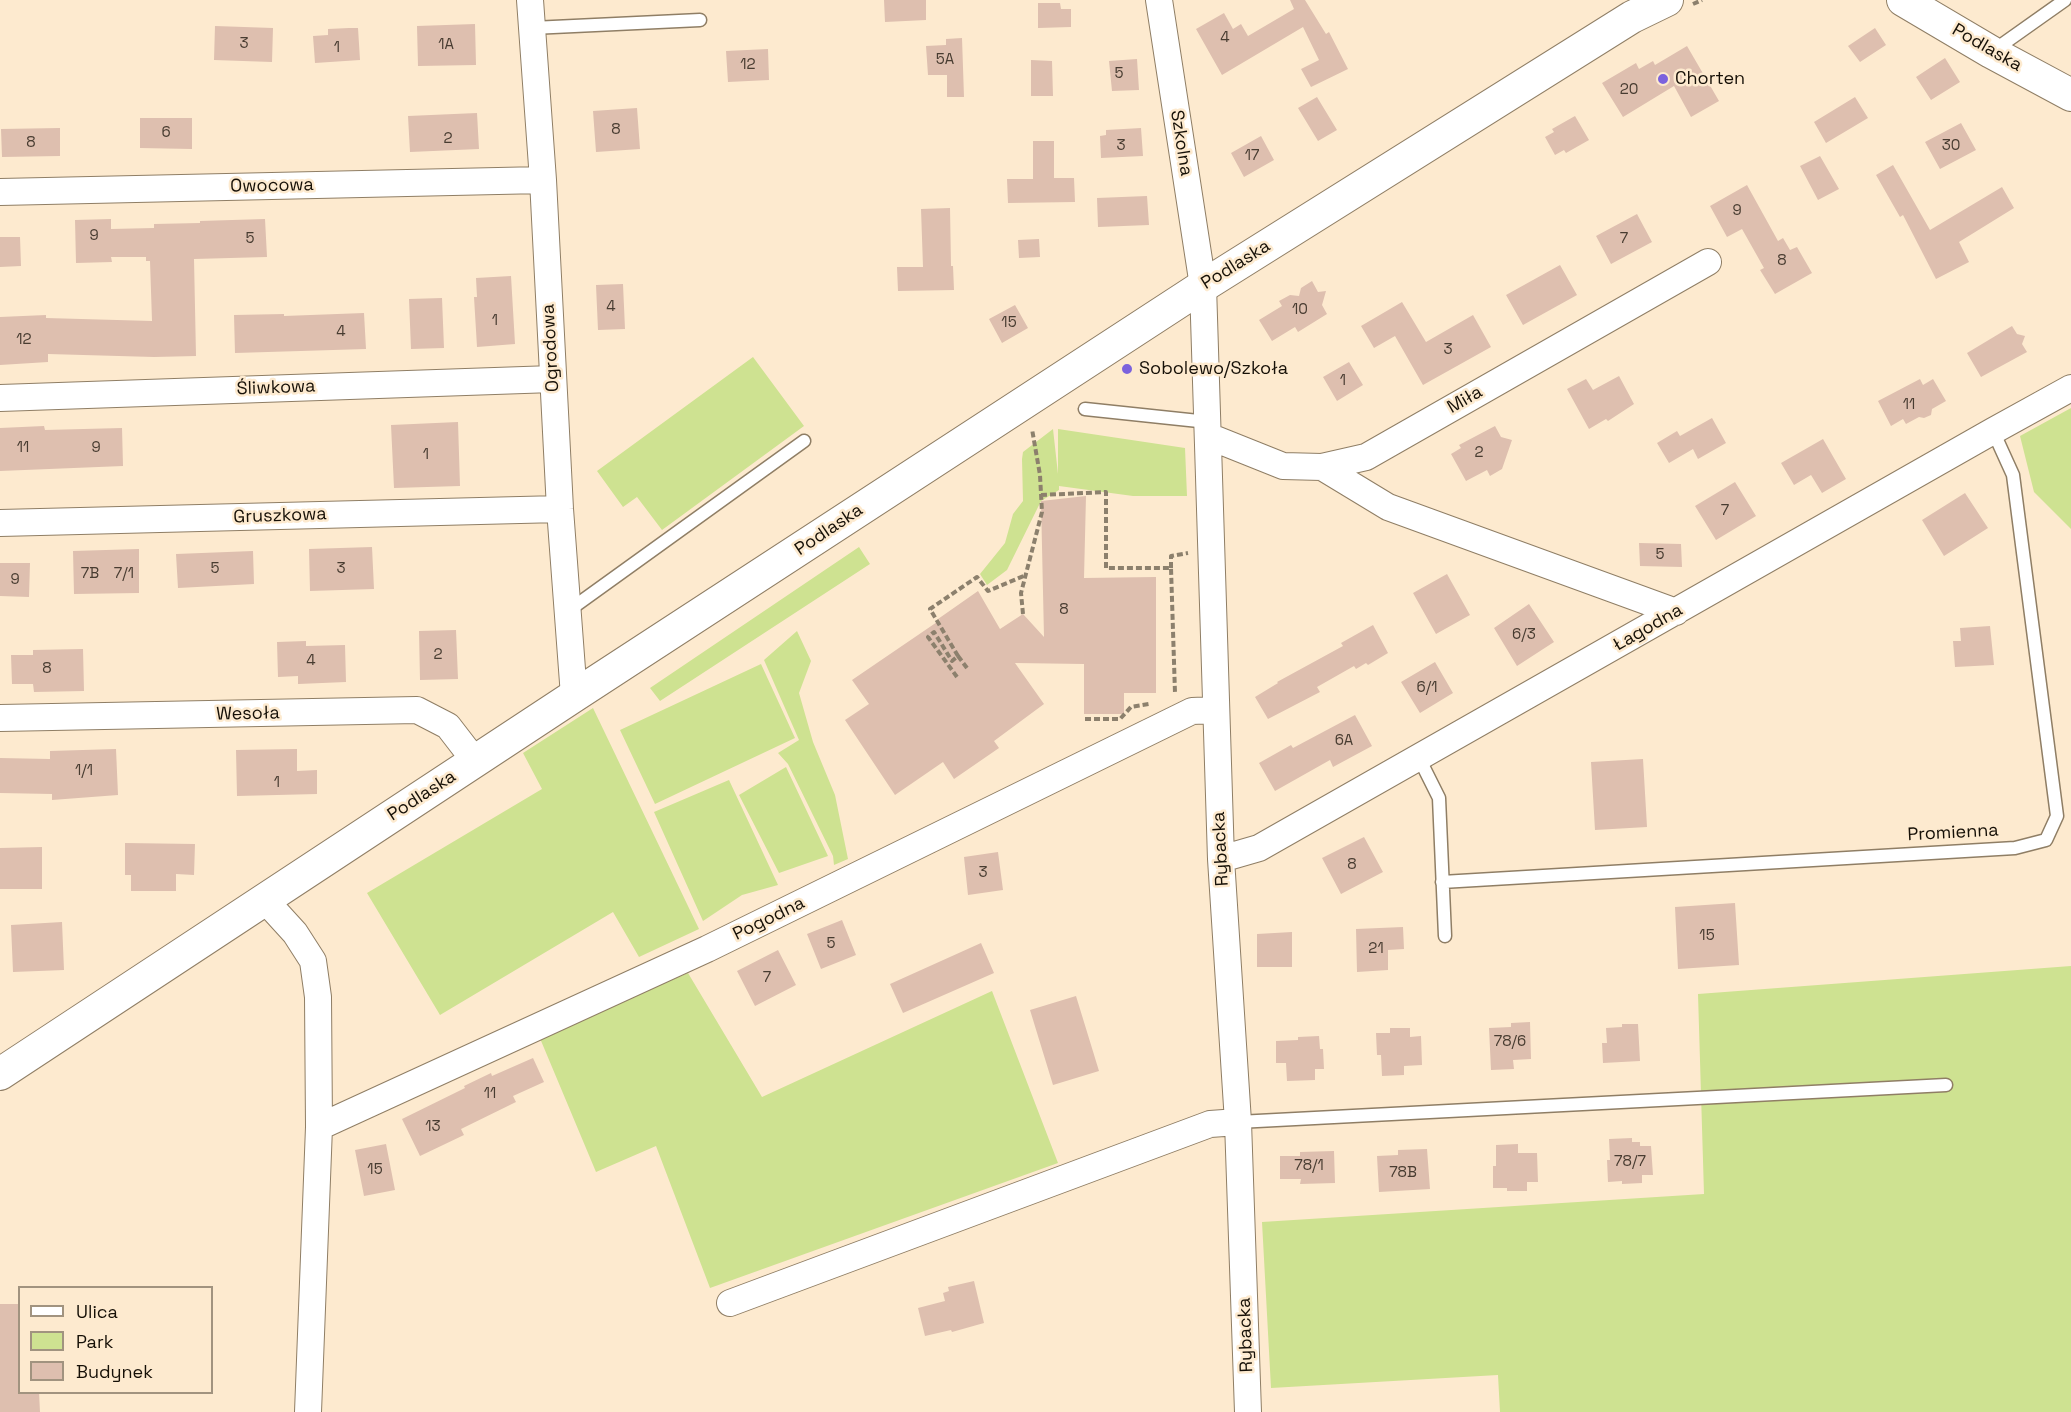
<!DOCTYPE html>
<meta charset="utf-8">
<style>
body{margin:0}
#map{position:relative;width:2071px;height:1412px;overflow:hidden;background:#fdeacf;font-family:"Space Grotesk",sans-serif}
canvas{display:block}
.legend{position:absolute;left:18px;top:1286px;width:195px;height:108px;box-sizing:border-box;background:#fdeacf;border:2px solid #a1937f;margin:0;padding:8px 10px;list-style:none;font-size:18px;color:#161007}
.legend li{display:flex;align-items:center;gap:12px;height:30px}
.legend b{width:30px;border:2px solid #a1937f}
</style>
<div id="map">
<canvas width="2071" height="1412"></canvas>
<ul class="legend">
<li><b style="height:8px;background:#fff"></b>Ulica</li>
<li><b style="height:16px;background:#cee291"></b>Park</li>
<li><b style="height:16px;background:#debfaf"></b>Budynek</li>
</ul>
</div>
<script>
const g = document.querySelector('canvas').getContext('2d');
g.lineJoin = 'round';
function fillPath(path, color) {
  g.fillStyle = color;
  g.fill(path, 'evenodd');
}
function strokePath(path, color, width, dash) {
  g.strokeStyle = color;
  g.lineWidth = width;
  g.lineCap = dash ? 'butt' : 'round';
  g.setLineDash(dash || []);
  g.stroke(path);
}
function drawText(font, color, halo, rows, align = 'center') {
  g.font = font + ' "Space Grotesk",sans-serif';
  g.lineWidth = 5;
  g.setLineDash([]);
  g.textBaseline = 'middle';
  g.strokeStyle = halo;
  g.fillStyle = color;
  for (const [text, x, y, turn = 0] of rows) {
    g.save();
    g.translate(x, y);
    g.rotate((+turn || 0) * Math.PI / 180);
    g.textAlign = isNaN(turn) ? turn : align;
    if (halo) g.strokeText(text, 0, 0);
    g.fillText(text, 0, 0);
    g.restore();
  }
}
const green = new Path2D(`
 M 753,357 L 804,426 L 662,530 L 637,497 L 623,507 L 597,471 Z
 M 2071,408 L 2071,529 L 2034,492 L 2020,436 Z
 M 1053,429 L 1058,474 L 1058,429 L 1185,448 L 1187,496 L 1133,496 L 1059,486 L 1059,490 L 1041,501 L 1007,570 L 987,585 L 980,574 L 1005,543 L 1013,514 L 1023,501 L 1022,459 L 1023,452 Z
 M 859,547 L 870,564 L 660,701 L 650,688 Z
 M 797,631 L 811,661 L 799,693 L 813,742 L 835,795 L 848,859 L 834,865 L 833,856 L 788,764 L 778,753 L 799,740 L 764,660 Z
 M 761,664 L 795,738 L 655,804 L 620,730 Z
 M 593,708 L 699,929 L 639,957 L 613,912 L 440,1015 L 367,893 L 542,789 L 523,753 Z
 M 786,767 L 828,856 L 779,873 L 739,795 Z
 M 729,780 L 778,885 L 742,895 L 703,921 L 654,812 Z
 M 2071,966 L 2071,1412 L 1500,1412 L 1498,1375 L 1271,1388 L 1262,1222 L 1704,1194 L 1698,994 Z
 M 688,973 L 762,1097 L 992,991 L 1058,1163 L 710,1288 L 656,1146 L 596,1172 L 539,1036 Z`);
const building = new Path2D(`
 M 884,0 L 926,0 L 926,20 L 885,22 Z
 M 1290,0 L 1305,0 L 1326,34 L 1329,32 L 1348,69 L 1311,87 L 1301,69 L 1319,60 L 1303,27 L 1222,75 L 1196,29 L 1224,13 L 1233,29 L 1241,24 L 1248,36 L 1294,9 Z
 M 1038,3 L 1060,3 L 1061,9 L 1071,9 L 1071,27 L 1038,28 Z
 M 475,24 L 476,65 L 418,66 L 417,26 Z
 M 215,26 L 273,28 L 272,62 L 214,60 Z
 M 349,28 L 358,28 L 360,60 L 315,63 L 313,36 L 328,35 L 328,29 Z
 M 1875,28 L 1886,45 L 1860,62 L 1848,46 Z
 M 962,38 L 964,97 L 947,97 L 947,75 L 928,75 L 926,46 L 946,45 L 946,39 Z
 M 1687,46 L 1719,101 L 1691,117 L 1674,86 L 1623,117 L 1602,83 L 1636,63 L 1639,69 L 1653,61 L 1655,65 Z
 M 768,49 L 769,80 L 728,82 L 726,51 Z
 M 1945,58 L 1960,82 L 1931,100 L 1916,77 Z
 M 1137,59 L 1139,90 L 1112,91 L 1109,61 Z
 M 1031,60 L 1052,61 L 1053,96 L 1031,96 Z
 M 1317,97 L 1337,130 L 1318,141 L 1298,108 Z
 M 1855,97 L 1868,118 L 1826,143 L 1814,122 Z
 M 637,108 L 640,149 L 596,152 L 593,111 Z
 M 477,113 L 479,149 L 410,152 L 408,116 Z
 M 1575,116 L 1589,140 L 1566,153 L 1564,150 L 1555,155 L 1545,137 L 1554,132 L 1552,129 Z
 M 140,118 L 192,118 L 192,149 L 140,148 Z
 M 1961,123 L 1976,150 L 1940,169 L 1925,142 Z
 M 60,128 L 60,156 L 2,157 L 1,129 Z
 M 1141,128 L 1143,156 L 1101,158 L 1100,136 L 1106,135 L 1106,130 Z
 M 1261,136 L 1274,160 L 1244,177 L 1231,153 Z
 M 1033,141 L 1054,141 L 1054,178 L 1074,178 L 1075,202 L 1008,203 L 1007,179 L 1033,179 Z
 M 1820,156 L 1839,189 L 1818,200 L 1800,166 Z
 M 1893,165 L 1930,230 L 2002,187 L 2014,208 L 1959,242 L 1969,262 L 1936,279 L 1903,215 L 1900,217 L 1876,175 Z
 M 1747,185 L 1778,241 L 1783,238 L 1790,250 L 1797,247 L 1812,273 L 1775,294 L 1760,270 L 1764,268 L 1742,229 L 1727,237 L 1710,206 Z
 M 1147,196 L 1149,225 L 1098,227 L 1097,198 Z
 M 950,208 L 951,266 L 953,266 L 954,290 L 898,291 L 897,267 L 923,267 L 921,209 Z
 M 1637,214 L 1652,242 L 1611,264 L 1596,236 Z
 M 111,219 L 111,229 L 154,228 L 154,224 L 200,223 L 200,221 L 265,219 L 267,257 L 194,259 L 196,356 L 154,357 L 48,354 L 48,362 L 0,365 L 0,317 L 46,315 L 46,318 L 152,321 L 150,261 L 146,261 L 146,257 L 111,257 L 112,262 L 76,263 L 75,220 Z
 M 0,237 L 20,237 L 21,266 L 0,267 Z
 M 1039,239 L 1040,257 L 1019,258 L 1018,240 Z
 M 1560,265 L 1577,295 L 1523,325 L 1506,295 Z
 M 511,276 L 515,344 L 477,347 L 474,297 L 477,297 L 476,278 Z
 M 1312,281 L 1318,292 L 1326,291 L 1322,305 L 1327,314 L 1298,332 L 1295,327 L 1272,341 L 1259,320 L 1282,306 L 1279,301 L 1290,295 L 1299,296 L 1301,288 Z
 M 623,284 L 625,329 L 598,330 L 596,285 Z
 M 442,298 L 444,348 L 411,349 L 409,299 Z
 M 1402,302 L 1426,342 L 1473,315 L 1491,347 L 1423,385 L 1395,336 L 1374,348 L 1361,326 Z
 M 1015,305 L 1028,328 L 1002,343 L 989,319 Z
 M 364,313 L 366,349 L 235,353 L 234,315 L 284,314 L 284,316 Z
 M 2012,326 L 2017,334 L 2025,336 L 2022,344 L 2027,352 L 1981,377 L 1967,353 Z
 M 1349,362 L 1363,385 L 1337,401 L 1323,377 Z
 M 1619,376 L 1634,404 L 1608,421 L 1606,419 L 1589,429 L 1567,389 L 1586,379 L 1593,390 Z
 M 1920,379 L 1923,385 L 1933,379 L 1946,401 L 1932,409 L 1931,415 L 1924,418 L 1919,417 L 1906,424 L 1903,419 L 1891,426 L 1878,401 Z
 M 1712,418 L 1726,443 L 1698,459 L 1693,449 L 1669,463 L 1657,443 L 1677,431 L 1680,436 Z
 M 458,422 L 460,486 L 394,488 L 391,425 Z
 M 44,426 L 45,430 L 122,428 L 123,466 L 0,471 L 0,428 Z
 M 1495,426 L 1501,437 L 1512,440 L 1502,469 L 1490,476 L 1487,470 L 1466,481 L 1451,454 L 1461,448 L 1459,445 Z
 M 1823,439 L 1846,479 L 1822,493 L 1811,475 L 1794,485 L 1781,463 Z
 M 1735,482 L 1756,516 L 1716,540 L 1695,506 Z
 M 1965,493 L 1988,528 L 1944,556 L 1922,520 Z
 M 1086,496 L 1084,578 L 1156,577 L 1156,693 L 1124,693 L 1124,714 L 1084,714 L 1084,664 L 1015,663 L 1044,704 L 994,741 L 999,748 L 954,779 L 943,762 L 895,795 L 845,720 L 869,704 L 852,680 L 940,620 L 938,619 L 978,591 L 1000,629 L 1023,614 L 1044,637 L 1041,501 Z
 M 1639,543 L 1681,544 L 1682,567 L 1640,566 Z
 M 372,547 L 374,589 L 310,591 L 309,549 Z
 M 139,549 L 139,593 L 74,594 L 73,551 Z
 M 253,551 L 254,584 L 178,588 L 176,554 Z
 M 0,563 L 30,563 L 29,597 L 0,596 Z
 M 1447,574 L 1470,615 L 1436,634 L 1413,593 Z
 M 1529,604 L 1554,642 L 1517,666 L 1494,628 Z
 M 1373,625 L 1388,653 L 1368,665 L 1366,663 L 1356,669 L 1354,666 L 1317,687 L 1320,692 L 1268,719 L 1255,697 L 1278,683 L 1277,682 L 1343,646 L 1341,643 Z
 M 1990,626 L 1994,665 L 1955,667 L 1953,641 L 1961,641 L 1960,628 Z
 M 456,630 L 458,679 L 420,680 L 419,631 Z
 M 306,641 L 306,646 L 345,645 L 346,682 L 298,684 L 298,676 L 278,677 L 277,642 Z
 M 83,649 L 84,691 L 34,692 L 33,684 L 12,684 L 11,655 L 33,655 L 33,650 Z
 M 1435,662 L 1453,693 L 1420,713 L 1401,682 Z
 M 1355,715 L 1372,746 L 1333,767 L 1330,760 L 1275,791 L 1259,763 L 1291,745 L 1293,748 Z
 M 116,749 L 118,795 L 52,800 L 52,794 L 0,793 L 0,758 L 50,759 L 50,751 Z
 M 297,749 L 297,771 L 317,770 L 317,794 L 237,796 L 236,750 Z
 M 1643,759 L 1647,827 L 1595,830 L 1591,762 Z
 M 1364,837 L 1383,872 L 1341,894 L 1322,858 Z
 M 125,843 L 195,844 L 194,875 L 176,874 L 176,891 L 131,891 L 131,875 L 125,875 Z
 M 42,847 L 42,889 L 0,889 L 0,848 Z
 M 998,852 L 1003,890 L 968,895 L 964,857 Z
 M 1735,903 L 1739,965 L 1678,969 L 1675,907 Z
 M 842,920 L 856,955 L 821,969 L 807,934 Z
 M 62,922 L 64,970 L 13,972 L 11,925 Z
 M 1403,927 L 1404,949 L 1388,950 L 1388,970 L 1357,972 L 1356,929 Z
 M 1292,932 L 1292,967 L 1257,967 L 1257,934 Z
 M 981,943 L 994,973 L 903,1013 L 890,984 Z
 M 778,950 L 796,985 L 755,1006 L 737,971 Z
 M 1076,996 L 1099,1071 L 1053,1085 L 1030,1010 Z
 M 1530,1022 L 1531,1059 L 1513,1060 L 1514,1069 L 1491,1070 L 1489,1028 L 1511,1027 L 1511,1023 Z
 M 1622,1024 L 1638,1024 L 1640,1061 L 1603,1063 L 1602,1043 L 1607,1043 L 1606,1028 L 1622,1027 Z
 M 1390,1028 L 1410,1028 L 1410,1037 L 1421,1036 L 1422,1065 L 1404,1066 L 1404,1075 L 1382,1076 L 1381,1055 L 1377,1055 L 1376,1033 L 1390,1033 Z
 M 1319,1036 L 1320,1049 L 1323,1049 L 1324,1069 L 1315,1069 L 1315,1080 L 1287,1081 L 1286,1063 L 1276,1063 L 1276,1041 L 1298,1040 L 1298,1037 Z
 M 533,1058 L 544,1082 L 513,1096 L 516,1102 L 461,1129 L 464,1135 L 420,1156 L 402,1119 L 465,1088 L 464,1086 L 491,1073 L 492,1076 Z
 M 1632,1138 L 1632,1142 L 1640,1142 L 1640,1146 L 1651,1146 L 1653,1175 L 1642,1175 L 1642,1183 L 1622,1184 L 1622,1181 L 1608,1182 L 1607,1160 L 1610,1160 L 1609,1139 Z
 M 386,1144 L 395,1190 L 364,1196 L 355,1150 Z
 M 1518,1144 L 1518,1153 L 1537,1153 L 1538,1182 L 1527,1182 L 1527,1191 L 1507,1191 L 1507,1188 L 1493,1188 L 1493,1166 L 1496,1166 L 1496,1145 Z
 M 1427,1149 L 1430,1189 L 1379,1192 L 1377,1156 L 1398,1155 L 1398,1150 Z
 M 1334,1151 L 1335,1183 L 1300,1184 L 1301,1179 L 1280,1179 L 1280,1156 L 1300,1156 L 1300,1152 Z
 M 974,1281 L 984,1323 L 952,1332 L 951,1330 L 925,1336 L 918,1308 L 945,1301 L 943,1293 L 949,1291 L 948,1287 Z
 M 0,1304 L 20,1304 L 20,1392 L 39,1392 L 40,1412 L 0,1412 Z`);
const path = new Path2D(`
 M 1693,4 L 1702,0
 M 1041,495 L 1106,492 L 1106,568 L 1171,568 L 1175,693
 M 1171,568 L 1171,556 L 1188,553
 M 1023,614 L 1021,593 L 1042,512 L 1040,475 L 1032,429
 M 958,656 L 967,668
 M 957,677 L 928,637 L 934,632 L 952,661 L 958,656 L 930,609 L 977,577 L 988,591 L 1026,575
 M 1085,719 L 1120,719 L 1131,707 L 1149,704`);
const service = new Path2D(`
 M 532,28 L 700,20
 M 1993,51 L 2065,0
 M 1085,409 L 1208,422
 M 568,611 L 804,441
 M 1419,758 L 1439,798 L 1445,936
 M 1442,882 L 2015,848 L 2046,840 L 2057,816 L 2013,475 L 1993,431
 M 1238,1122 L 1946,1085`);
const minor = new Path2D(`
 M 530,0 L 543,180 L 560,509 L 574,696
 M 1159,0 L 1203,286 L 1221,859 L 1238,1122 L 1248,1412
 M 0,192 L 543,180
 M 0,398 L 553,379
 M 1208,436 L 1283,466 L 1322,467 L 1366,457 L 1708,262
 M 1322,467 L 1388,507 L 1676,612
 M 0,523 L 560,509
 M 0,718 L 417,710 L 448,726 L 475,761
 M 1221,859 L 1259,848 L 1993,431 L 2071,388
 M 264,899 L 295,933 L 313,961 L 318,997 L 319,1127 L 308,1412
 M 319,1127 L 707,949 L 1192,711 L 1216,710
 M 730,1303 L 1210,1124 L 1238,1122`);
const tertiary = new Path2D(`
 M 1903,0 L 1991,52 L 2071,95
 M 0,1074 L 574,696 L 1203,286 L 1632,17 L 1667,0`);
const markers = [
 [1663,79,6,"#7b62dd"],
 [1127,369,6,"#7b62dd"]
];
const numberNames = [
 ["4",1225,38],
 ["3",244,44],
 ["1A",446,45],
 ["1",337,48],
 ["5A",945,60],
 ["12",748,65],
 ["5",1119,74],
 ["20",1629,90],
 ["8",616,130],
 ["6",166,133],
 ["2",448,139],
 ["8",31,143],
 ["3",1121,146],
 ["30",1951,146],
 ["17",1252,156],
 ["9",1737,211],
 ["9",94,236],
 ["5",250,239],
 ["7",1624,239],
 ["8",1782,261],
 ["4",611,307],
 ["10",1300,310],
 ["1",495,321],
 ["15",1009,323],
 ["4",341,332],
 ["12",24,340],
 ["3",1448,350],
 ["1",1343,381],
 ["11",1909,405],
 ["11",23,448],
 ["9",96,448],
 ["2",1479,453],
 ["1",426,455],
 ["7",1725,511],
 ["5",1660,555],
 ["5",215,569],
 ["3",341,569],
 ["7B",90,574],
 ["7/1",124,574],
 ["9",15,580],
 ["8",1064,610],
 ["6/3",1524,635],
 ["2",438,655],
 ["4",311,661],
 ["8",47,669],
 ["6/1",1427,688],
 ["6A",1344,741],
 ["1/1",84,771],
 ["1",277,783],
 ["8",1352,865],
 ["3",983,873],
 ["15",1707,936],
 ["5",831,944],
 ["21",1376,949],
 ["7",767,978],
 ["78/6",1510,1042],
 ["11",490,1094],
 ["13",433,1127],
 ["78/7",1630,1162],
 ["78/1",1309,1166],
 ["15",375,1170],
 ["78B",1403,1173]
];
const streetNames = [
 ["Podlaska",1987,48,30],
 ["Szkolna",1181,143,81],
 ["Owocowa",272,186,-1],
 ["Podlaska",1236,265,-32],
 ["Ogrodowa",551,348,-93],
 ["Śliwkowa",276,388,-2],
 ["Miła",1465,400,-30],
 ["Gruszkowa",280,516,-2],
 ["Podlaska",829,530,-34],
 ["Łagodna",1648,628,-30],
 ["Wesoła",248,714,-1],
 ["Podlaska",422,796,-33],
 ["Promienna",1953,833,-3],
 ["Rybacka",1221,849,-93],
 ["Pogodna",769,919,-26],
 ["Rybacka",1246,1335,-92]
];
const poiNames = [
 ["Chorten",1675,79],
 ["Sobolewo/Szkoła",1139,369]
];
fillPath(green, '#cee291');
fillPath(building, '#debfaf');
strokePath(service, '#8f7e65', 15);
strokePath(minor, '#8f7e65', 28);
strokePath(tertiary, '#8f7e65', 34);
strokePath(path, '#8c806d', 4, [6, 3]);
strokePath(service, '#fff', 12);
strokePath(minor, '#fff', 26);
strokePath(tertiary, '#fff', 32);
for (const [x, y, r, color] of markers) {
  const dot = new Path2D();
  dot.arc(x, y, r, 0, 2 * Math.PI);
  g.fillStyle = color;
  g.fill(dot);
  strokePath(dot, '#fdeacf', 2);
}
drawText('15px', '#483c31', null, numberNames);
drawText('18px', '#161007', '#fdeacf', streetNames);
drawText('18px', '#161007', '#fdeacf', poiNames, 'left');
</script>
